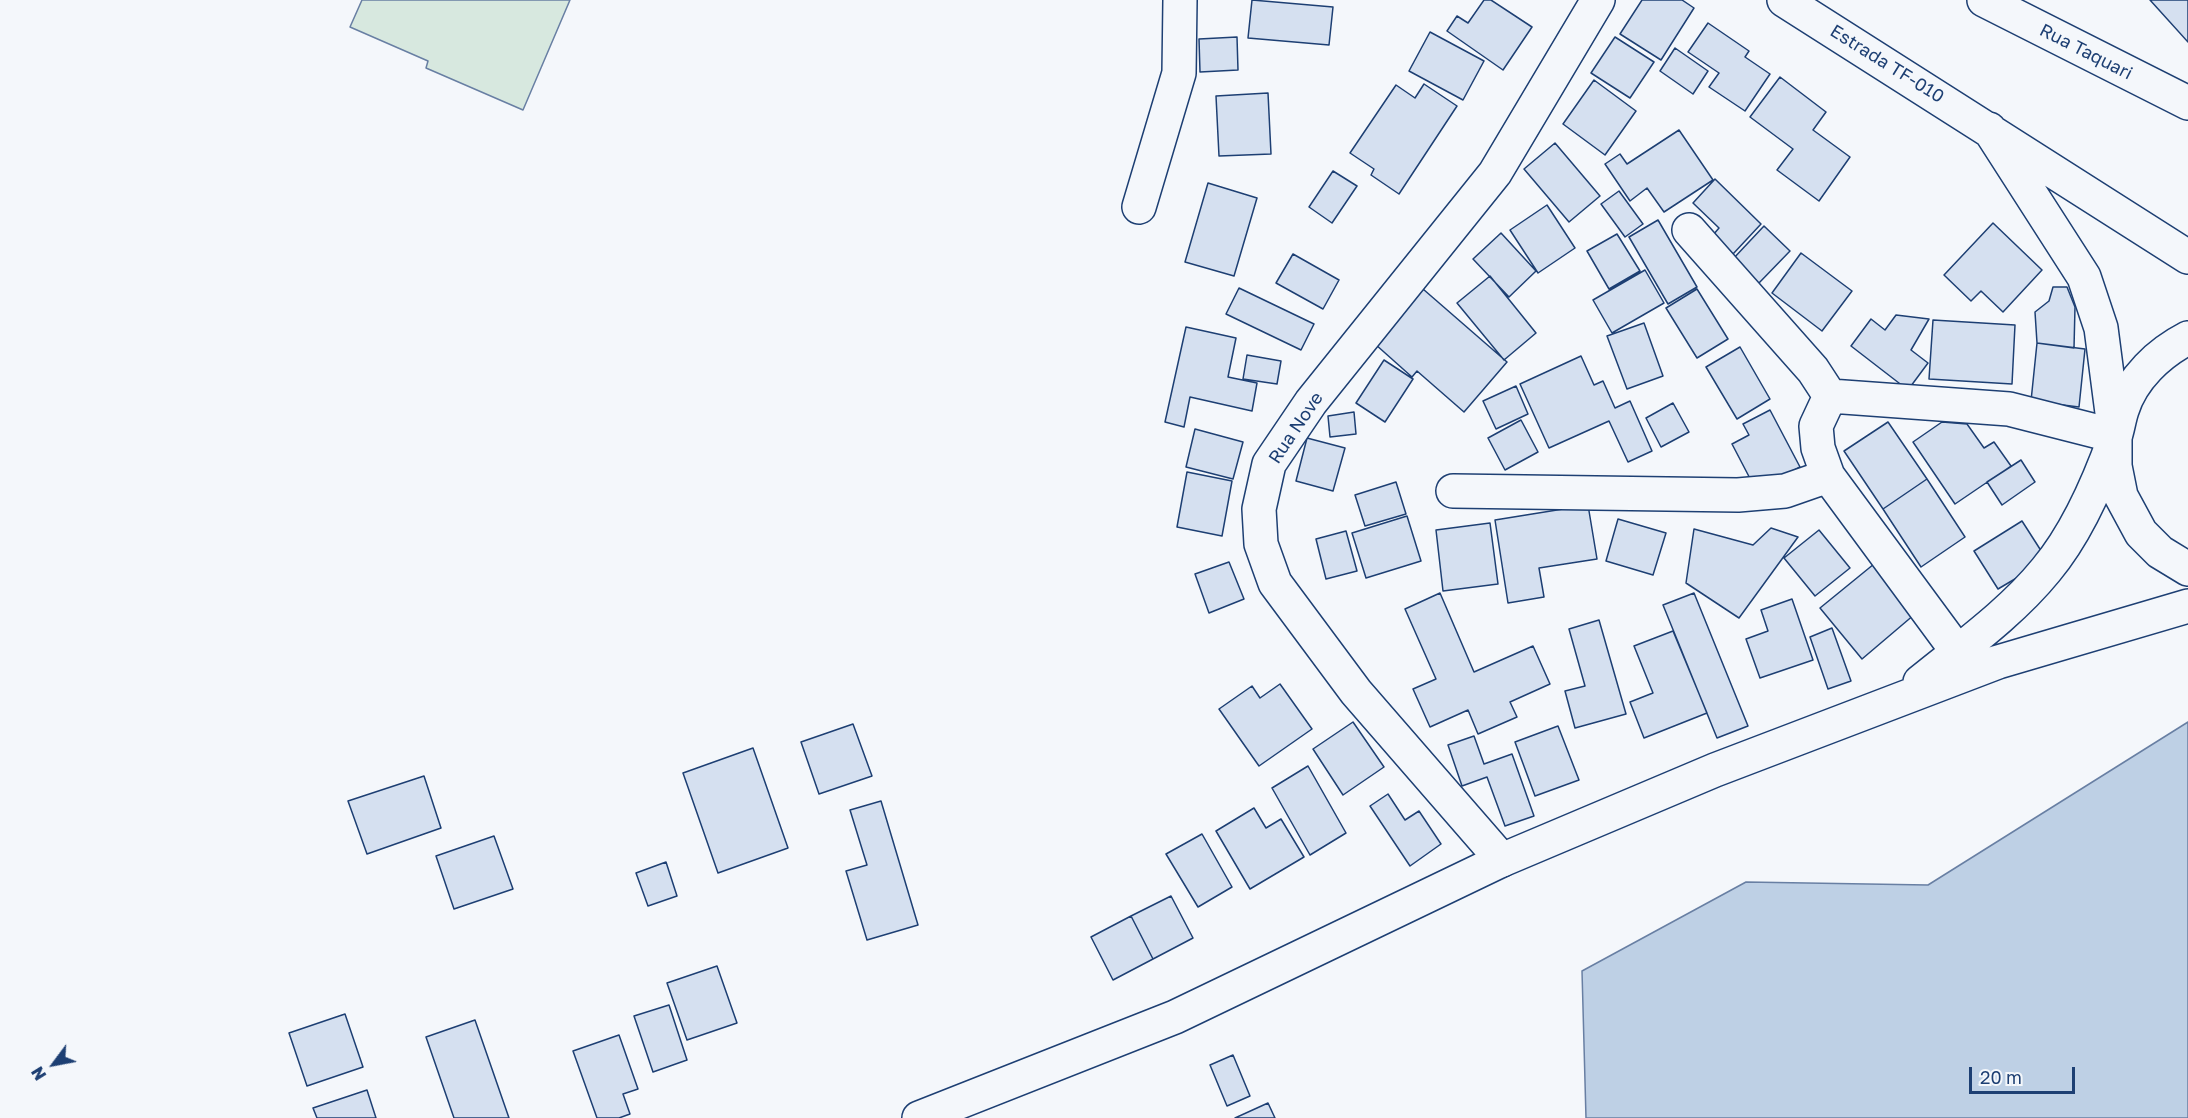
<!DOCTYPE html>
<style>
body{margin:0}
#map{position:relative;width:2188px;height:1118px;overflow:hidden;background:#f4f7fb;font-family:"Golos Text",sans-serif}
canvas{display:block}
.north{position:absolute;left:24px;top:1034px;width:60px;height:60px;-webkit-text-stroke:4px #f4f7fb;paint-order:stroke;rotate:238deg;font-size:16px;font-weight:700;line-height:24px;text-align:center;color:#1d3f73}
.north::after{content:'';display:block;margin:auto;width:21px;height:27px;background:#1d3f73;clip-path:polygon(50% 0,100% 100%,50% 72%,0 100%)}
.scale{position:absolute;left:1969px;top:1067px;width:106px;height:27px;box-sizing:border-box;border:3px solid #1d3f73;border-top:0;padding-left:8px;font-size:18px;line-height:21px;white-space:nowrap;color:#1d3f73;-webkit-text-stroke:4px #f4f7fb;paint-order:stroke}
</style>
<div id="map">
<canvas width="2188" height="1118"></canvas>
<div class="north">N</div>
<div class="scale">20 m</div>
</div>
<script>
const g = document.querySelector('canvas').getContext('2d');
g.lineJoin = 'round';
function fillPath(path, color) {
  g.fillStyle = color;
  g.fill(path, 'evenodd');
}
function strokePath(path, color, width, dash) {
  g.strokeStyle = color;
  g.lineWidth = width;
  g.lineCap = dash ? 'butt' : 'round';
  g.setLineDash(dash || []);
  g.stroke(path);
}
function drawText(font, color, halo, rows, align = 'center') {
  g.font = font + ' "Golos Text",sans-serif';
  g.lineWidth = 4.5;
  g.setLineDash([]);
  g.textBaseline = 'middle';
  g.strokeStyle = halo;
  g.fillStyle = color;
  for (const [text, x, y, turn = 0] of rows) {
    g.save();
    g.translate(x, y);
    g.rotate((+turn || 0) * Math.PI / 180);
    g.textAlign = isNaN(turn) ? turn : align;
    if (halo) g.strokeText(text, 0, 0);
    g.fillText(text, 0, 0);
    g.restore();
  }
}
const green = new Path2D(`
 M 362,0 L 570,0 L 523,110 L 426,68 L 428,61 L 350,27 Z`);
const water = new Path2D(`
 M 2188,722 L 2188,1118 L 1586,1118 L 1582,971 L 1746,882 L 1928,885 Z`);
const building = new Path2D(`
 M 1252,0 L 1333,7 L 1329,45 L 1248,38 Z
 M 1484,0 L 1491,0 L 1532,27 L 1503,70 L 1447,31 L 1457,16 L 1468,23 Z
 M 1642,0 L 1682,0 L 1694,8 L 1661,60 L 1620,34 Z
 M 2150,0 L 2188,0 L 2188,42 Z
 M 1708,23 L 1749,51 L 1745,57 L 1770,74 L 1745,111 L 1709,87 L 1719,73 L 1688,52 Z
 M 1430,32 L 1484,61 L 1463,100 L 1409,71 Z
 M 1237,37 L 1238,70 L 1200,72 L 1199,39 Z
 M 1615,37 L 1654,62 L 1630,98 L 1591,73 Z
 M 1675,48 L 1708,71 L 1693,94 L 1660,71 Z
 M 1780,77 L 1826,112 L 1813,130 L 1850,157 L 1819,201 L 1777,170 L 1793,149 L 1750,117 Z
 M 1594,80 L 1636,111 L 1605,155 L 1563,124 Z
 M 1424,84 L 1457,106 L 1399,194 L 1371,175 L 1374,169 L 1350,153 L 1396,85 L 1415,98 Z
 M 1268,93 L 1271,154 L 1219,156 L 1216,96 Z
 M 1679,130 L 1713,180 L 1664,212 L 1647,188 L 1630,201 L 1605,164 L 1620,154 L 1627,164 Z
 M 1555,143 L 1600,196 L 1569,222 L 1524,169 Z
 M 1333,171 L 1357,186 L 1332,223 L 1309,207 Z
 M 1715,179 L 1761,224 L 1733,254 L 1713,235 L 1719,228 L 1693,203 Z
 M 1208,183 L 1257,198 L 1234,276 L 1185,262 Z
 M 1619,191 L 1643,224 L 1625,237 L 1601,204 Z
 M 1547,205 L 1575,248 L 1538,273 L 1510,230 Z
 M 1658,220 L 1697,287 L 1668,304 L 1629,237 Z
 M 1993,223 L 2042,270 L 2003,312 L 1981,291 L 1971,301 L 1944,275 Z
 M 1764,226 L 1790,251 L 1758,284 L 1732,260 Z
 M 1501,233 L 1536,271 L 1509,297 L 1473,259 Z
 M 1617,234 L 1640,271 L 1609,289 L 1587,251 Z
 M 1801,253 L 1852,291 L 1822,331 L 1772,293 Z
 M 1293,254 L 1339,280 L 1323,309 L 1276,283 Z
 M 1645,270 L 1664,303 L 1612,333 L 1593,300 Z
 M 1490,276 L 1536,333 L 1504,360 L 1457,303 Z
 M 2053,287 L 2067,287 L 2075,307 L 2074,348 L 2037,343 L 2035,312 L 2049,301 Z
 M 1239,288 L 1314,324 L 1301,350 L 1226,314 Z
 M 1423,289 L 1507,362 L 1464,412 L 1417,371 L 1412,377 L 1375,344 Z
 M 1697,289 L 1728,339 L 1697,358 L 1666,308 Z
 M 1896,315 L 1929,319 L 1911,350 L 1928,363 L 1908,390 L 1851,346 L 1871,319 L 1885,330 Z
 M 1933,320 L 2015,325 L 2012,384 L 1929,379 Z
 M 1644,323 L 1663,376 L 1627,389 L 1607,336 Z
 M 1186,327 L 1236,338 L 1228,377 L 1257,383 L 1252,411 L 1190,397 L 1184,427 L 1165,422 Z
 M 2037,343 L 2085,349 L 2079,407 L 2031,401 Z
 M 1740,347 L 1770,399 L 1737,419 L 1706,367 Z
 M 1247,355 L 1281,361 L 1277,384 L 1243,379 Z
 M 1581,356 L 1594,385 L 1603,381 L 1615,408 L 1630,401 L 1652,451 L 1628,462 L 1609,421 L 1549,448 L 1520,384 Z
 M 1384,360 L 1413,379 L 1385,422 L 1356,403 Z
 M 1516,386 L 1528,414 L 1496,429 L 1483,401 Z
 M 1673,403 L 1689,432 L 1661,447 L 1646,418 Z
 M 1770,410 L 1800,467 L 1756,490 L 1732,444 L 1749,435 L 1743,424 Z
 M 1354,412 L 1356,434 L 1330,437 L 1328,416 Z
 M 1521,420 L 1538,452 L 1505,470 L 1488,438 Z
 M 1888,422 L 1927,479 L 1883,509 L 1844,451 Z
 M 1942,422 L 1967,424 L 1984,448 L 1994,442 L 2011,466 L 1955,504 L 1913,442 Z
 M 1195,429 L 1243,442 L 1233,479 L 1186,467 Z
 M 1307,438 L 1345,448 L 1333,491 L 1296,481 Z
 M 2021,460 L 2035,482 L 2002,505 L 1987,482 Z
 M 1187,472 L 1232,481 L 1222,536 L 1177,527 Z
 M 1927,479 L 1965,537 L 1921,567 L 1883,509 Z
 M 1396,482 L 1406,514 L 1365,526 L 1355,495 Z
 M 1588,505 L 1597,559 L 1539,568 L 1544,597 L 1508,603 L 1495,520 Z
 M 1407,516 L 1421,561 L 1366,578 L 1352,533 Z
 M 1618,519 L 1666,533 L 1653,575 L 1606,561 Z
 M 2022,521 L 2047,560 L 1998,589 L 1974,551 Z
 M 1490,523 L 1498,584 L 1443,591 L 1436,530 Z
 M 1771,528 L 1798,537 L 1739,618 L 1686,583 L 1694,529 L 1753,545 Z
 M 1819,530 L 1850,568 L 1815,596 L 1784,558 Z
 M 1346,531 L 1357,571 L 1326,579 L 1316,539 Z
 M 1229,562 L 1244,599 L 1209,613 L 1195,574 Z
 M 1874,564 L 1915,614 L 1862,659 L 1820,608 Z
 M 1440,593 L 1474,672 L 1533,646 L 1550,684 L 1510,702 L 1517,717 L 1478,734 L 1468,710 L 1430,727 L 1413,689 L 1436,679 L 1405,609 Z
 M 1694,593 L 1748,726 L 1717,738 L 1663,605 Z
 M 1792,599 L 1813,660 L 1760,678 L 1746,639 L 1768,631 L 1761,610 Z
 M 1599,620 L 1626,714 L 1575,728 L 1565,691 L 1585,686 L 1569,629 Z
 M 1832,628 L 1851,681 L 1828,689 L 1810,637 Z
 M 1673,631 L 1707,713 L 1644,738 L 1630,702 L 1653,693 L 1634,646 Z
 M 1280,684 L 1312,729 L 1259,766 L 1219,709 L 1252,686 L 1260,698 Z
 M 1353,722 L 1384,767 L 1343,795 L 1313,749 Z
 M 853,724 L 872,776 L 819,794 L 801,742 Z
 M 1558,726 L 1579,780 L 1535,796 L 1515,742 Z
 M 1474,736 L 1484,764 L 1512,754 L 1534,816 L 1505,826 L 1487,777 L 1462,786 L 1448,745 Z
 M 753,748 L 788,848 L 718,873 L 683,773 Z
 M 1308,766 L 1346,833 L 1310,855 L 1272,788 Z
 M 424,776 L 441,828 L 367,854 L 348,801 Z
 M 1388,794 L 1405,820 L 1419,811 L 1441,844 L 1410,866 L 1370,806 Z
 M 881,801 L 918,925 L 867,940 L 846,871 L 867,865 L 850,810 Z
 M 1254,808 L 1266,828 L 1281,819 L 1304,857 L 1250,889 L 1216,831 Z
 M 1202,834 L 1232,887 L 1198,907 L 1166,854 Z
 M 494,836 L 513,889 L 454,909 L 436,856 Z
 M 666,862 L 677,896 L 648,906 L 636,873 Z
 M 1171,896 L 1193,938 L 1153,959 L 1131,916 Z
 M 1131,916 L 1153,959 L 1113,980 L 1091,937 Z
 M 717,966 L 737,1023 L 687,1040 L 667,983 Z
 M 669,1005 L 687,1060 L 653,1072 L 634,1016 Z
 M 345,1014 L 363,1067 L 307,1086 L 289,1033 Z
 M 475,1020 L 509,1118 L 454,1118 L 426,1037 Z
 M 619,1035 L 638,1089 L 623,1094 L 630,1114 L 619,1118 L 597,1118 L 573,1051 Z
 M 1233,1055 L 1250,1096 L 1227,1106 L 1210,1065 Z
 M 367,1090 L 376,1118 L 317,1118 L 313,1108 Z
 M 1268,1103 L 1275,1118 L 1235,1118 Z`);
const minor = new Path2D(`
 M 1984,0 L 2188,103
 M 1139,207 L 1179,73 L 1180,0
 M 1689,230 L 1813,370 L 1830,396 L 1816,426 L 1818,448 L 1828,476 L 1957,651
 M 1830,396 L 2009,409 L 2115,436
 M 1453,491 L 1738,495 L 1785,491 L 1828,476
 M 1502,860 L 1356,692 L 1275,583 L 1261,544 L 1259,509 L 1269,464 L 1311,402 L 1495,173 L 1598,0`);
const major = new Path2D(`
 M 1784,0 L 2188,257
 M 1989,129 L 2084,277 L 2101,328 L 2115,436 L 2115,466 L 2121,496 L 2141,533 L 2160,552 L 2188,569
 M 1920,682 C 1963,647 2011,613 2046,570 C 2077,533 2099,482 2115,437 C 2118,428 2119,419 2122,410 C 2132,378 2159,353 2188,338
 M 919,1118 L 1175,1017 L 1502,860 L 1715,770 L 1998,662 L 2188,606`);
const streetNames = [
 ["Rua Taquari",2086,52,27],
 ["Estrada TF-010",1887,64,32],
 ["Rua Nove",1296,428,-56]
];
fillPath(green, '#d7e8df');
strokePath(green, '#687fa3', 1.5);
fillPath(water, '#bed0e5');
strokePath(water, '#687fa3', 1.5);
fillPath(building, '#d5e0f0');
strokePath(building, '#1d3f73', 1.5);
strokePath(minor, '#1d3f73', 36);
strokePath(major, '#1d3f73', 36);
strokePath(minor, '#f4f7fb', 33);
strokePath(major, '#f4f7fb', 33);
drawText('18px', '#1d3f73', '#f4f7fb', streetNames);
</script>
